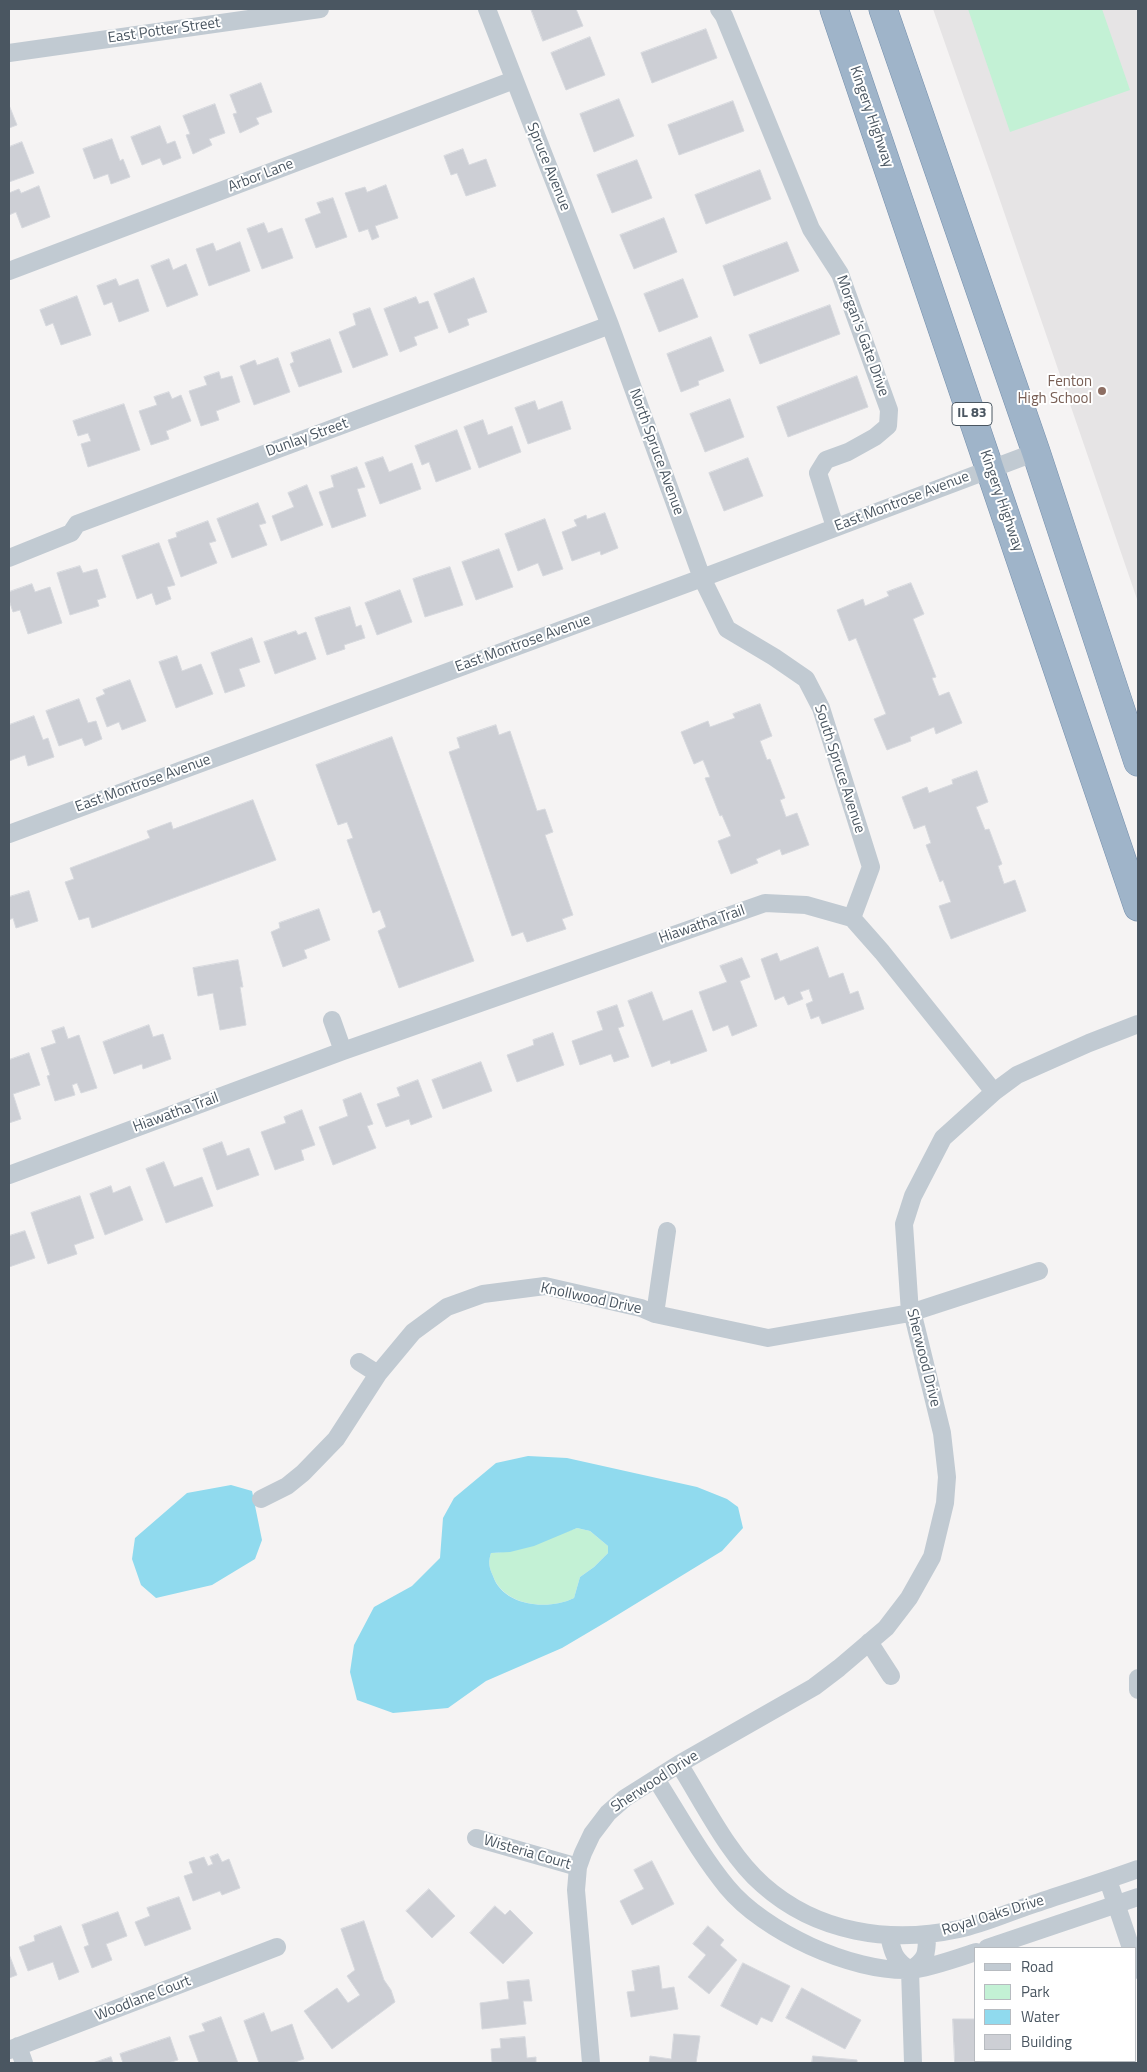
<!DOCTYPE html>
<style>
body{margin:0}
#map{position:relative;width:1147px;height:2072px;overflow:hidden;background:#f5f3f3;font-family:"Titillium Web",sans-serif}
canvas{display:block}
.frame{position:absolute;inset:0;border:10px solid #4a5661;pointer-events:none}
.legend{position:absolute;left:974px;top:1947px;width:162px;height:115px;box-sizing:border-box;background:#fff;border:1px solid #b7bbc0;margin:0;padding:6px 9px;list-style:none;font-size:15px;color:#4a5661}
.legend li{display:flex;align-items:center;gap:10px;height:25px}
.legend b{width:25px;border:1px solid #b7bbc0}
</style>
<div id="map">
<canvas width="1147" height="2072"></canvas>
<div class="frame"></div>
<ul class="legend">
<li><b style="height:6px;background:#c1cad2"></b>Road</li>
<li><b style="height:14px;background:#c3f1d5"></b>Park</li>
<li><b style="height:14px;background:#90daee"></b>Water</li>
<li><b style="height:14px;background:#cdcfd5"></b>Building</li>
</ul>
</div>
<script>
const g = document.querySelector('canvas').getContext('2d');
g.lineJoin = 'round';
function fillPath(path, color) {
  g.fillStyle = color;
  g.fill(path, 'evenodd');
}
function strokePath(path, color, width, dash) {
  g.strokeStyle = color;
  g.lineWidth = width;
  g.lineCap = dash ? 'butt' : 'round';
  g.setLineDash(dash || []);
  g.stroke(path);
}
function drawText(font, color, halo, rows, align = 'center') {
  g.font = font + ' "Titillium Web",sans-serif';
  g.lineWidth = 4;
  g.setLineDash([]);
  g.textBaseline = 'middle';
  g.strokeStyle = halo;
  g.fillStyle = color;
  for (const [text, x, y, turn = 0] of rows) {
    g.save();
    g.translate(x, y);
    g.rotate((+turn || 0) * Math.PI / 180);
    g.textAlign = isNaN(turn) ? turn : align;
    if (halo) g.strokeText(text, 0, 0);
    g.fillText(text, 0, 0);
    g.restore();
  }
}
const education = new Path2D(`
 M 933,9 L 1138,9 L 1138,602 L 993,180 Z`);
const green = new Path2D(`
 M 968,9 L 1102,9 L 1130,90 L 1010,132 Z
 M 577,1528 L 590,1531 L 608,1546 L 608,1553 L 594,1567 L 580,1577 L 574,1598 C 548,1611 504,1606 493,1576 C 489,1567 488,1562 491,1553 C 524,1552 546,1538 577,1528 Z`);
const water = new Path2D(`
 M 528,1456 L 567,1458 L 697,1487 L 727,1499 L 738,1507 L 743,1528 L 722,1551 L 606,1622 L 562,1648 L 486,1681 L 448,1708 L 393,1713 L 357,1700 L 350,1672 L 354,1645 L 374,1607 L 412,1586 L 440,1558 L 443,1518 L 454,1498 L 496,1463 ZM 577,1528 L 590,1531 L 608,1546 L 608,1553 L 594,1567 L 580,1577 L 574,1598 C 548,1611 503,1606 493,1576 C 489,1567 488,1562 491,1553 L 510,1552 L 534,1546 Z
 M 231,1485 L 252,1491 L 262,1540 L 255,1559 L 212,1585 L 156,1598 L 141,1585 L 132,1559 L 135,1538 L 187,1493 Z`);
const building = new Path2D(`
 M 531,9 L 576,9 L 583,26 L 543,41 Z
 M 706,29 L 717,58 L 652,83 L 641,53 Z
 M 590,37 L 605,75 L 566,90 L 551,53 Z
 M 261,83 L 272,112 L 256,118 L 259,124 L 240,133 L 233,114 L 237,113 L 230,95 Z
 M 619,99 L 634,136 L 594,152 L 580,114 Z
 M 733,101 L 744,131 L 679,155 L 668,125 Z
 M 215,104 L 225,133 L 209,139 L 212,145 L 193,154 L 186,135 L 190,134 L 183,116 Z
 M 9,105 L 17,125 L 9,128 Z
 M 160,126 L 167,144 L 175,141 L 181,158 L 163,165 L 160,158 L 142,165 L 131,137 Z
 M 112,139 L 120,161 L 123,159 L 130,177 L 111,184 L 108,174 L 94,179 L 83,149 Z
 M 22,142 L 34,173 L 9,182 L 9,147 Z
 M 463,149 L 469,165 L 486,159 L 496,186 L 466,196 L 457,173 L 451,175 L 444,156 Z
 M 637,160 L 652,198 L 612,213 L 597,175 Z
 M 760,170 L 771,199 L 706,224 L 695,195 Z
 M 386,185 L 398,218 L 375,226 L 379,237 L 372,240 L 368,229 L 359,232 L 345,193 L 365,187 L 367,192 Z
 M 39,186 L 50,217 L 22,228 L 16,212 L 9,215 L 9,193 L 19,189 L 21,193 Z
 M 333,198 L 347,237 L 316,248 L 305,219 L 321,213 L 317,203 Z
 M 664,218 L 677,252 L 634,269 L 620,235 Z
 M 264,223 L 268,233 L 282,228 L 293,258 L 262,269 L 247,229 Z
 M 240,242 L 250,271 L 209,286 L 196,249 L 213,243 L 216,251 Z
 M 787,242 L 799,271 L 734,296 L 723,266 Z
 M 169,259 L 173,270 L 186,264 L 198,295 L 167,307 L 151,266 Z
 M 474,278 L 487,312 L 467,319 L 469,325 L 449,333 L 434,294 Z
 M 116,279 L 119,286 L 138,279 L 149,311 L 119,322 L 112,302 L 104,305 L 97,286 Z
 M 683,279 L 698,317 L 659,332 L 644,294 Z
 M 77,296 L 91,335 L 61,345 L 53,323 L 46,326 L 40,310 Z
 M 416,297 L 419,304 L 428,301 L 438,328 L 414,337 L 417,345 L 400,352 L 384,309 Z
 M 830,305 L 840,334 L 760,364 L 749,335 Z
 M 370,308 L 388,355 L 353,368 L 339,332 L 356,325 L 353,314 Z
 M 711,337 L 724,371 L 698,381 L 699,385 L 681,392 L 667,354 Z
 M 330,339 L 342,372 L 299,387 L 290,364 L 294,362 L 291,353 Z
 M 278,358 L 290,392 L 254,405 L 240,366 L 255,360 L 257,365 Z
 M 219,372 L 221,379 L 232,376 L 240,402 L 216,411 L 219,420 L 201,426 L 189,391 L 207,385 L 204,377 Z
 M 857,376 L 868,407 L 788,437 L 777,407 Z
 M 169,392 L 172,399 L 181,395 L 191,421 L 166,431 L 169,439 L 151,445 L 139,411 L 157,405 L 154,397 Z
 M 730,399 L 744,437 L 705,452 L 690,414 Z
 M 535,401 L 538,410 L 562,401 L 571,429 L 528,444 L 515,408 Z
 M 124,404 L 140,450 L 88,467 L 81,444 L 91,441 L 88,433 L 78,436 L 73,421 Z
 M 483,420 L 488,435 L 512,426 L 521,452 L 479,468 L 464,427 Z
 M 457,430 L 471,469 L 436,482 L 429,462 L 422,465 L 415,446 Z
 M 383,457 L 389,472 L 412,463 L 421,489 L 380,504 L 365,463 Z
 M 748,458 L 763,496 L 724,511 L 709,473 Z
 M 357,467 L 365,487 L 357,489 L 366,516 L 332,528 L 319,492 L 334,487 L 331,476 Z
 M 307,485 L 323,525 L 281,541 L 272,516 L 294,507 L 288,493 Z
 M 258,503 L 266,523 L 259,525 L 267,545 L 232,558 L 217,519 Z
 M 605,513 L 618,548 L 601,555 L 600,551 L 572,561 L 562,532 L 577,526 L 574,520 L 586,515 L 587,519 Z
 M 545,519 L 563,569 L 543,576 L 538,563 L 518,571 L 505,534 Z
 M 208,521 L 216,541 L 209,543 L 217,563 L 181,577 L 168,540 L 177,537 L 176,533 Z
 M 159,543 L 175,585 L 167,587 L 171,599 L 156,605 L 152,593 L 137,599 L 122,556 Z
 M 499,549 L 513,587 L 476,600 L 462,562 Z
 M 80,566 L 83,573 L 97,569 L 106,597 L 97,600 L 99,606 L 70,615 L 57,573 Z
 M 450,567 L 463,605 L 425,617 L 413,579 Z
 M 911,583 L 924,614 L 913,619 L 936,677 L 932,678 L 939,696 L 949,692 L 962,723 L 936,734 L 934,727 L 910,737 L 911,741 L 887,750 L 874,719 L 886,714 L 856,638 L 849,641 L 837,610 L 863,599 L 865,606 L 889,596 L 887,592 Z
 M 32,584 L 35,592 L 50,587 L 62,623 L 28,634 L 20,610 L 13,612 L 9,600 L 9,592 Z
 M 400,590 L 412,622 L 377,635 L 365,603 Z
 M 350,607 L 356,627 L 361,625 L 365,638 L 344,645 L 345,649 L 327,655 L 315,618 Z
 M 296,631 L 298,635 L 306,632 L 316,659 L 275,674 L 264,642 Z
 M 252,638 L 260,662 L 239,669 L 245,686 L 225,693 L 211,653 Z
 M 177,656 L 182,671 L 201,664 L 213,694 L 176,708 L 159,662 Z
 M 130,680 L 146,721 L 122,730 L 119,722 L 107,727 L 96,698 L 105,694 L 103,690 Z
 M 79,699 L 88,723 L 96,721 L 102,739 L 85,746 L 82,738 L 59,746 L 46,711 Z
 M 760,704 L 772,736 L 760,741 L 767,760 L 770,759 L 785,798 L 780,800 L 786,817 L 797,813 L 809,845 L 782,855 L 780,849 L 756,859 L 758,863 L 731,874 L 718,841 L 731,836 L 722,815 L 720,816 L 705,778 L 710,777 L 703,760 L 694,764 L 681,732 L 708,721 L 710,727 L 735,718 L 733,714 Z
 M 34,716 L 43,740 L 48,738 L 54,757 L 28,766 L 25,755 L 9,761 L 9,725 Z
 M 496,725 L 499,735 L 510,731 L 537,811 L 545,809 L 553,832 L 545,835 L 573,915 L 562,919 L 566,929 L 527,942 L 523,932 L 512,936 L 449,752 L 460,748 L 457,738 Z
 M 392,737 L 474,961 L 399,988 L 378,931 L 386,927 L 380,910 L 373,913 L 347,840 L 353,838 L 347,822 L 338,825 L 316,765 Z
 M 977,771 L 988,802 L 976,807 L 985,830 L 989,829 L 1002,864 L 998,866 L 1004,884 L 1015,880 L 1026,911 L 951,939 L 939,906 L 951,902 L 943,880 L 940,882 L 926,845 L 931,843 L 925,825 L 914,829 L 902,797 L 927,787 L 929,793 L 953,784 L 952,780 Z
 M 253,800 L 276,860 L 92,928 L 89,917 L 79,920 L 65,882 L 74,879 L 70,868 L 150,838 L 147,831 L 171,822 L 173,829 Z
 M 29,891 L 38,921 L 16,928 L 13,918 L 9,920 L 9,897 Z
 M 319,909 L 330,940 L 304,950 L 307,958 L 283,967 L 271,932 L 280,928 L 279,923 Z
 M 818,947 L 829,978 L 843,973 L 850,994 L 858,991 L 864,1009 L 822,1024 L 819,1016 L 811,1019 L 806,1004 L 813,1001 L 809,989 L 800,992 L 803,999 L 788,1005 L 784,996 L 775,1000 L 761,959 L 777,953 L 780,961 Z
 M 742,958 L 750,977 L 740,981 L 757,1026 L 732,1036 L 728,1025 L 713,1031 L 699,992 L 727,982 L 720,966 Z
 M 238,960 L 243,987 L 240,987 L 246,1025 L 220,1030 L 213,993 L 198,996 L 193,968 Z
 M 652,992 L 663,1021 L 692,1010 L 707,1051 L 671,1064 L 670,1060 L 652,1067 L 628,1001 Z
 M 617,1005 L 624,1026 L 618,1028 L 629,1057 L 614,1062 L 611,1054 L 580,1065 L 572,1041 L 603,1030 L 597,1012 Z
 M 149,1025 L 153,1037 L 163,1034 L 171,1059 L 143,1069 L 142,1064 L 114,1074 L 103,1042 Z
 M 64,1027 L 68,1039 L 79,1035 L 97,1088 L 81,1093 L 77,1083 L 72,1085 L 75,1095 L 55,1101 L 47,1076 L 50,1075 L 41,1048 L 56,1043 L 52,1031 Z
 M 553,1033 L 564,1065 L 517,1082 L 507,1055 L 534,1045 L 533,1040 Z
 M 29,1053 L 40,1085 L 13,1094 L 21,1119 L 9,1123 L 9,1060 Z
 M 481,1062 L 492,1091 L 443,1109 L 432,1080 Z
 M 418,1080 L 432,1117 L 411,1125 L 409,1119 L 386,1127 L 377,1104 L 400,1096 L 397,1088 Z
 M 361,1093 L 373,1124 L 367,1126 L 376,1148 L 333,1165 L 319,1127 L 348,1116 L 343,1100 Z
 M 302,1110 L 315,1145 L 301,1150 L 304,1160 L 275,1170 L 261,1132 L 286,1123 L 284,1117 Z
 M 222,1142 L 227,1156 L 249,1148 L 259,1175 L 217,1190 L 203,1149 Z
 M 164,1162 L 174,1187 L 202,1177 L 213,1206 L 166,1223 L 146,1169 Z
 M 111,1186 L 113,1193 L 130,1186 L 143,1220 L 105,1235 L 90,1194 Z
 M 80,1196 L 94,1238 L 74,1245 L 77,1254 L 48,1264 L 31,1213 Z
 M 25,1231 L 35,1258 L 9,1267 L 9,1236 Z
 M 218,1854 L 222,1862 L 229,1859 L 240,1888 L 222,1895 L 220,1891 L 193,1901 L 184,1876 L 193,1873 L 189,1862 L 204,1857 L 208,1866 L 213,1864 L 210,1857 Z
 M 652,1861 L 674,1904 L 632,1925 L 620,1901 L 644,1889 L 634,1870 Z
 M 429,1889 L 455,1916 L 432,1938 L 406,1911 Z
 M 179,1897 L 191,1929 L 145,1946 L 135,1922 L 150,1916 L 147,1908 Z
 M 495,1906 L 505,1915 L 510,1910 L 533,1933 L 503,1964 L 470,1933 Z
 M 118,1912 L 127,1936 L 106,1944 L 112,1960 L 92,1968 L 84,1947 L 89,1945 L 82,1925 Z
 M 364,1921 L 384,1980 L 391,1990 L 395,2002 L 332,2049 L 304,2011 L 337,1988 L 348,2003 L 360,1995 L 347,1976 L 355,1970 L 341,1929 Z
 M 61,1926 L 79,1972 L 59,1980 L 53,1962 L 28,1971 L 19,1947 L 35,1941 L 34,1936 Z
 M 708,1926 L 724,1940 L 720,1945 L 737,1960 L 709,1994 L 688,1977 L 706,1955 L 693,1944 Z
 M 9,1954 L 17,1975 L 9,1978 Z
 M 743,1963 L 790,1986 L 772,2022 L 761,2017 L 757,2025 L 721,2006 Z
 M 659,1966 L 662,1989 L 674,1987 L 678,2009 L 631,2017 L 627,1992 L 635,1991 L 632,1971 Z
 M 529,1980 L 532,2001 L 523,2001 L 526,2024 L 482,2029 L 480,2003 L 509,1999 L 507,1982 Z
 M 802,1988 L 861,2020 L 845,2049 L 786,2018 Z
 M 264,2013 L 271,2032 L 292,2024 L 304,2059 L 292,2063 L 259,2063 L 244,2021 Z
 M 221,2017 L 238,2063 L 199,2063 L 189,2036 L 205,2031 L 202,2024 Z
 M 953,2019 L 976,2019 L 976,2061 L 981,2061 L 981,2063 L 955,2063 Z
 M 674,2034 L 700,2036 L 696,2063 L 649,2063 L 650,2056 L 671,2059 Z
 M 170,2037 L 178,2060 L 168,2063 L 123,2063 L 120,2054 Z
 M 525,2037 L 527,2058 L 536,2057 L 536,2063 L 492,2062 L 491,2049 L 501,2048 L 500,2039 Z
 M 813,2056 L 857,2060 L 857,2063 L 812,2063 Z
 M 111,2057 L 113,2063 L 93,2063 Z`);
const minor = new Path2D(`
 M 487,9 L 610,325 L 702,578 L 727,629 L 774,657 L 806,679 L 821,708 L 871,867 L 852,918
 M 719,9 L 724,16 L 811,229 L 840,274 L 889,410 L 888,426 L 875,437 L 848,452 L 826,460 L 818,473 L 835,527
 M 9,53 L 320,9
 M 9,271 L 514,80
 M 9,558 L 71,533 L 77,524 L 610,325
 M 9,834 L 702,578 L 1036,452
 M 332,1020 L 343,1051
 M 9,1175 L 343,1051 L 765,903 L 806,905 L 852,918 L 882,952 L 994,1092
 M 910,1313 L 904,1224 L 913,1196 L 943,1138 L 994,1092 L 1017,1075 L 1089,1043 L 1138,1024
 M 910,1313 L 1039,1271
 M 655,1314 L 667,1231
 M 359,1362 L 378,1374
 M 261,1499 L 287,1486 L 303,1473 L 336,1439 L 378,1374 L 413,1332 L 447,1307 L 483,1294 L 545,1286 L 641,1308 L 655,1314 L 768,1338 L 910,1313
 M 869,1642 L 891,1676
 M 1138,1678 L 1138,1690
 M 679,1764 C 703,1802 729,1856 763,1885 C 817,1933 890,1944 959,1929 C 983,1924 1007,1913 1031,1905 C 1066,1893 1102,1882 1138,1869
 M 656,1779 C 679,1815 700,1854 727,1887 C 764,1932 851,1972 910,1970 C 927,1969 958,1958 976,1952
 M 476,1838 L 578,1867
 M 1108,1880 L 1131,1948
 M 889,1936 C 893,1953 894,1960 910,1970 C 927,1960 927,1953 927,1935
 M 987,1948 L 1138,1897
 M 1136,1963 L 1138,1970
 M 910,1970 L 913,2063
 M 18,2046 L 24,2063
 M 9,2050 L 277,1947
 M 591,2063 L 576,1890 L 578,1867 L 583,1853 L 592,1834 L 608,1813 L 625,1798 L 679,1764 L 814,1687 L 839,1668 L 886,1628 L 909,1598 L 932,1557 L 945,1503 L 947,1477 L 942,1433 L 912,1311`);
const trunk = new Path2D(`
 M 834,9 L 1138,907
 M 883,9 L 1036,452 L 1138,762`);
const markers = [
 [1102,391,5,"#8d6e63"]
];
const shields = [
 [972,414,40]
];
const shieldNames = [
 ["IL 83",972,414]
];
const streetNames = [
 ["East Potter Street",164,31,-8],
 ["Kingery Highway",871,117,71],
 ["Spruce Avenue",548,167,68],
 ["Arbor Lane",261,176,-21],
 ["Morgan's Gate Drive",862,336,70],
 ["Dunlay Street",307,438,-20],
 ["North Spruce Avenue",656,452,70],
 ["Kingery Highway",1001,501,71],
 ["East Montrose Avenue",902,502,-21],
 ["East Montrose Avenue",523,644,-20],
 ["South Spruce Avenue",839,769,72],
 ["East Montrose Avenue",143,784,-20],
 ["Hiawatha Trail",702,925,-19],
 ["Hiawatha Trail",176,1113,-20],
 ["Knollwood Drive",591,1299,12],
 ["Sherwood Drive",923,1358,76],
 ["Sherwood Drive",655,1782,-33],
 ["Wisteria Court",527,1853,16],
 ["Royal Oaks Drive",993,1916,-17],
 ["Woodlane Court",143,1999,-21]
];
const educationNames = [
 ["Fenton",1092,382],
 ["High School",1092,399]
];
fillPath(education, '#e6e4e5');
fillPath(green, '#c3f1d5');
fillPath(water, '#90daee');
fillPath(building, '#cdcfd5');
strokePath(building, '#d7d9de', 1);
strokePath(trunk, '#7690ad', 29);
strokePath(minor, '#c1cad2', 18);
strokePath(trunk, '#9fb4c9', 28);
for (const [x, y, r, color] of markers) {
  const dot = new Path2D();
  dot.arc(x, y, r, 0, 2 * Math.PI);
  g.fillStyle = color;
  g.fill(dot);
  strokePath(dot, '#fff', 2);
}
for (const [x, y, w] of shields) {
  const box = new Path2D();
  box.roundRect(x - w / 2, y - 11.5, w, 23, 4);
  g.fillStyle = '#fff';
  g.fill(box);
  strokePath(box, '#4a5661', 1);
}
drawText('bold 14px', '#4a5661', null, shieldNames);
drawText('15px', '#4a5661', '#fff', streetNames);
drawText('15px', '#785e54', '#fff', educationNames, 'right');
</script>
